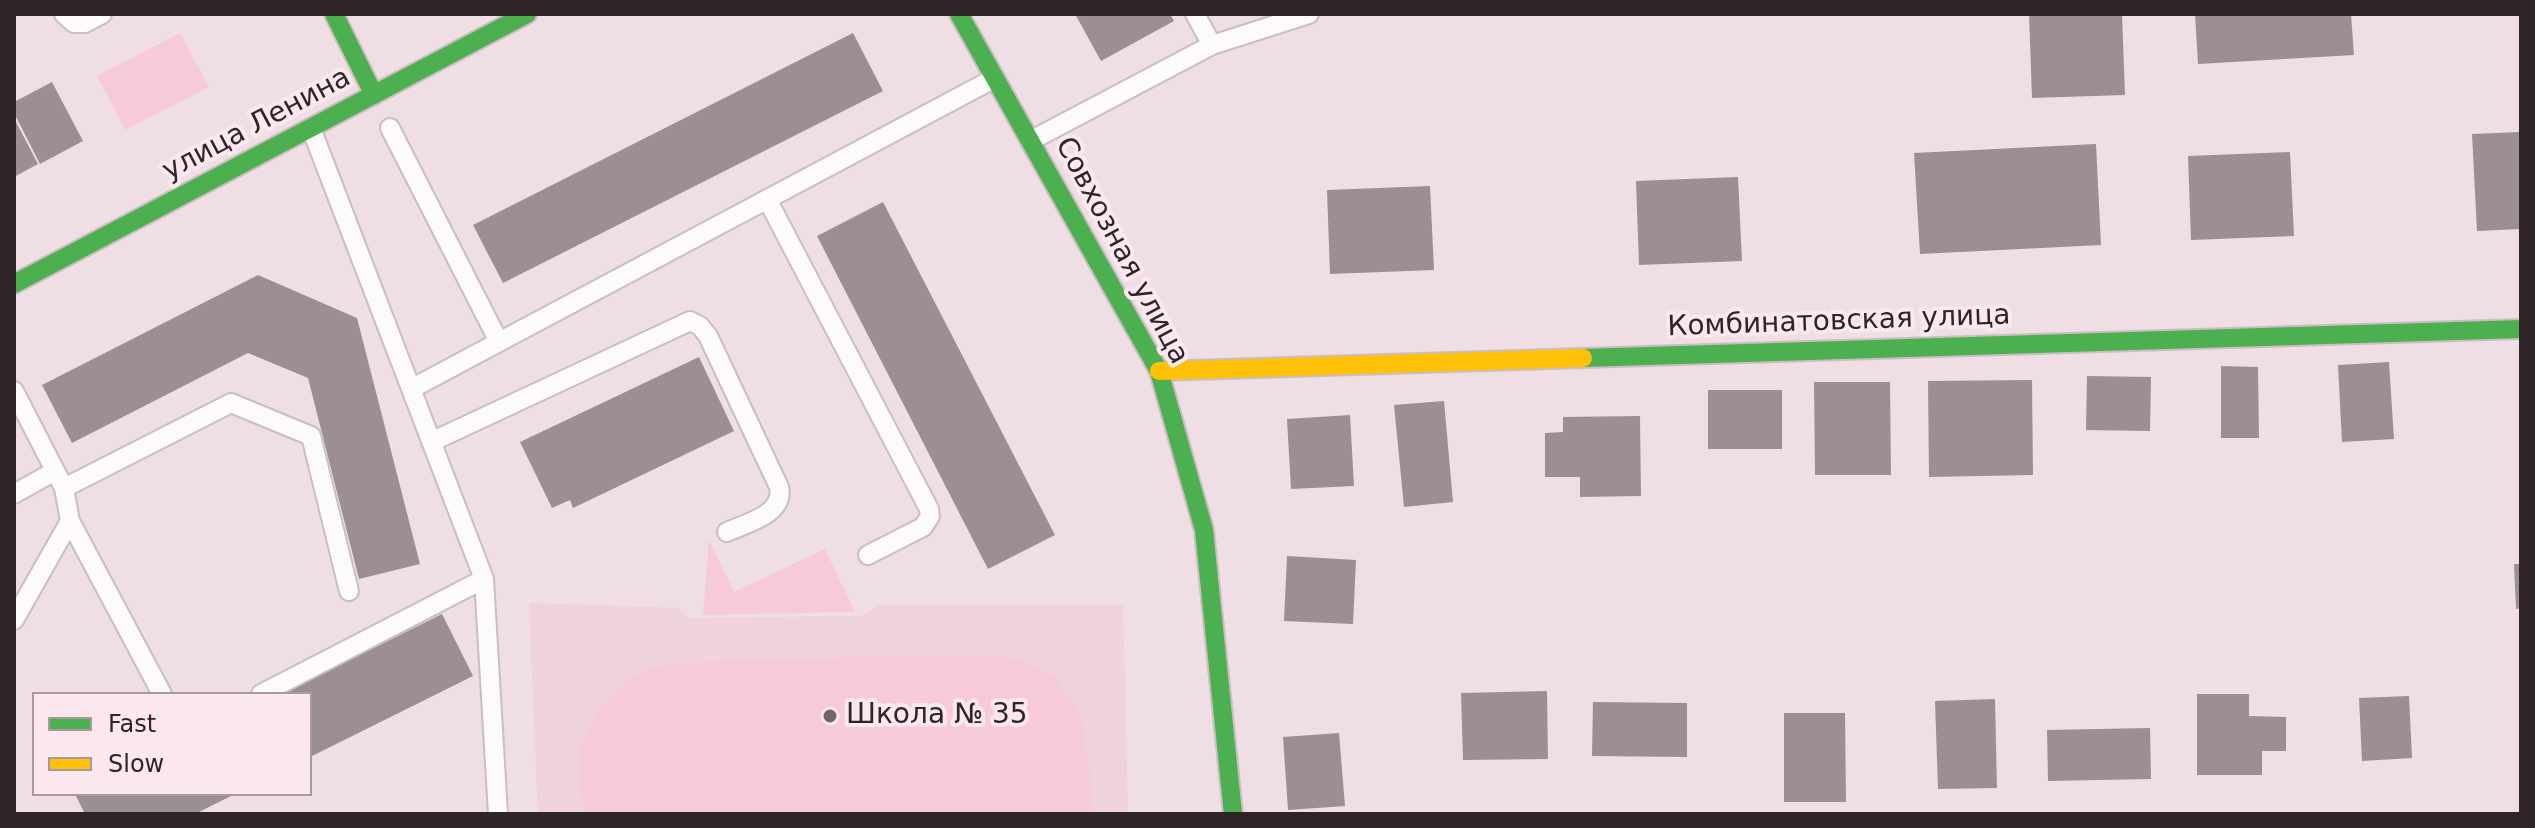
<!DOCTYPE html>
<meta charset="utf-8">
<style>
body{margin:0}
#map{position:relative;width:2535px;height:828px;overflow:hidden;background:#efdee4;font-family:"DejaVu Sans",sans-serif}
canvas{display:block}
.frame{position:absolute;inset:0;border:16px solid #2f2428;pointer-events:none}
.legend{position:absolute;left:32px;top:692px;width:280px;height:104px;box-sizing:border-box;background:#fbe8ee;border:2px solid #a99a9f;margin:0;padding:10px 14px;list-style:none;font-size:24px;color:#2f2428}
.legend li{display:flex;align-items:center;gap:16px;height:40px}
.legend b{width:40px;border:2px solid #a99a9f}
</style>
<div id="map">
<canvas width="2535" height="828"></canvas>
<div class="frame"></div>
<ul class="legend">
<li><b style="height:10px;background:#4caf50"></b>Fast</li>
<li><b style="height:10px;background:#ffc107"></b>Slow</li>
</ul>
</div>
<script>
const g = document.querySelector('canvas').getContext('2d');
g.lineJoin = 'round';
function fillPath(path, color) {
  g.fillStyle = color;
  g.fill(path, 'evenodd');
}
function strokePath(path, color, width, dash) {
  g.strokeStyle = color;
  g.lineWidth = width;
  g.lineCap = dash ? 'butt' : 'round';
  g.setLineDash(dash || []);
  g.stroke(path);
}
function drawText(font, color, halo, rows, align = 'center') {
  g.font = font + ' "DejaVu Sans",sans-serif';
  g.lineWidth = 8;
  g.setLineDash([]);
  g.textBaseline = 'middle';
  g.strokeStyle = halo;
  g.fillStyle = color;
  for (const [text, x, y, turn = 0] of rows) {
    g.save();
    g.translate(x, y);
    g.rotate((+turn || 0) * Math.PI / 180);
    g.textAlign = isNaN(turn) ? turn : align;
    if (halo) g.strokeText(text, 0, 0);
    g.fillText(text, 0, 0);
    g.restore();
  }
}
const built = new Path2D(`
 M 529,603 L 678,608 L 689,618 L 860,616 L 880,605 L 1123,605 L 1128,814 L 538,814 Z`);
const green = new Path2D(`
 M 180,33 L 209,87 L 125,130 L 97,76 Z
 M 709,540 L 734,592 L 825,549 L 855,612 L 703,615 Z
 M 977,655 L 1018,659 L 1054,676 L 1081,715 L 1090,773 L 1091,814 L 586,814 L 581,795 L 580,747 L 600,708 L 629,677 L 658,666 L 734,660 Z`);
const building = new Path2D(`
 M 1075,14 L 1170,14 L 1174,21 L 1101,61 Z
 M 2029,14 L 2122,14 L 2125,95 L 2032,98 Z
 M 2195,14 L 2351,14 L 2354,55 L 2198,64 Z
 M 853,33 L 883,91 L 503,283 L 473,225 Z
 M 52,82 L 83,141 L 40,164 L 14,113 L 14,102 Z
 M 14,118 L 38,164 L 14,177 Z
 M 2521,132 L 2521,229 L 2477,231 L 2472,134 Z
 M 2096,144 L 2101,245 L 1920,254 L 1914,153 Z
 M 2290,152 L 2294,236 L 2191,240 L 2188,156 Z
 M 1738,177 L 1742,261 L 1639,265 L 1636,181 Z
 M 1430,186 L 1434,270 L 1330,274 L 1327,190 Z
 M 883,202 L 1055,535 L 988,569 L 817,236 Z
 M 258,275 L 357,318 L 420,564 L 359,579 L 308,378 L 248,353 L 72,443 L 42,385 Z
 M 699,357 L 734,431 L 573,508 L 570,500 L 552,508 L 520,442 Z
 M 2389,362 L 2394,439 L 2342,442 L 2338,365 Z
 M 2221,366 L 2258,367 L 2259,438 L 2221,438 Z
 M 2087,376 L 2151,377 L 2150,431 L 2086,430 Z
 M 2032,380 L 2033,475 L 1929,477 L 1928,381 Z
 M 1814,382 L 1890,382 L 1891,475 L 1815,475 Z
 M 1708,390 L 1782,390 L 1782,449 L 1708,449 Z
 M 1444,401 L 1453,502 L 1404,507 L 1394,405 Z
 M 1350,415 L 1354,486 L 1291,489 L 1287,419 Z
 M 1640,416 L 1641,496 L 1580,497 L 1580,477 L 1545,477 L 1545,433 L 1563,432 L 1563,417 Z
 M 1287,556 L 1356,560 L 1353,624 L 1284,621 Z
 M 2514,564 L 2521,564 L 2521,608 L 2516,609 Z
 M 442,614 L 473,676 L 310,757 L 310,694 L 281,694 Z
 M 1547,691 L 1548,759 L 1463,760 L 1461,693 Z
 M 2197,694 L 2249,694 L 2249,716 L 2286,717 L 2286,751 L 2262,751 L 2262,775 L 2197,775 Z
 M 2409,696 L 2412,758 L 2362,761 L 2359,698 Z
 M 1995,699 L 1997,788 L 1938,789 L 1935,701 Z
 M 1593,702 L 1687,703 L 1687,757 L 1592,756 Z
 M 1784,713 L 1845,713 L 1846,802 L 1784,802 Z
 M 2150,728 L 2151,779 L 2048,781 L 2047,730 Z
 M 1339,733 L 1345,806 L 1288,810 L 1283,737 Z
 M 80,794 L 235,794 L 195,814 L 85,814 L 76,796 Z`);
const lane = new Path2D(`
 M 64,14 L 74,23 L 85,23 L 102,14
 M 1212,45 L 1309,14
 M 311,128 L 484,579
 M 390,128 L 499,342 L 995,78
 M 1030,141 L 1212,45 L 1195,14
 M 767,199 L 929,509 L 930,516 L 923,527 L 868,555
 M 411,389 L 499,342
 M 14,391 L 64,488 L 70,521 L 14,620
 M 431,442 L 690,321 L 700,326 L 708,336 L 779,487 C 785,514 747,523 727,532
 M 64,488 L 231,403 L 311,436 L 349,591
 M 14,494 L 55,471
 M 70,521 L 162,694
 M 261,694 L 484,579 L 498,814`);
const fast = new Path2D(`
 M 334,14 L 374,95
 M 959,14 L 1159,371 L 1204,530 L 1233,814
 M 14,284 L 527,14
 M 1583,358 L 2521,329`);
const slow = new Path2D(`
 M 1159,371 L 1583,358`);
const markers = [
 [830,716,8,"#72656a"]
];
const streetNames = [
 ["улица Ленина",257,125,-28],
 ["Совхозная улица",1121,251,62],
 ["Комбинатовская улица",1839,322,-2]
];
const poiNames = [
 ["Школа № 35",846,716]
];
fillPath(built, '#efd2dc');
fillPath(green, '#f7cada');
fillPath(building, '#9c8f94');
strokePath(lane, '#cbbdc2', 22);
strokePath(fast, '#cbbdc2', 22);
strokePath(slow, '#cbbdc2', 22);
strokePath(lane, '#fdfafb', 18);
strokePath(fast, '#4caf50', 18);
strokePath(slow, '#ffc107', 18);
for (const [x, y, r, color] of markers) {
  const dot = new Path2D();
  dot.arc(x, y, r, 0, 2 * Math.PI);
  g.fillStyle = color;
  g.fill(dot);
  strokePath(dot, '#fbe8ee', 3);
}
drawText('28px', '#2f2428', '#fbe8ee', streetNames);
drawText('28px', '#2f2428', '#fbe8ee', poiNames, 'left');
</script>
